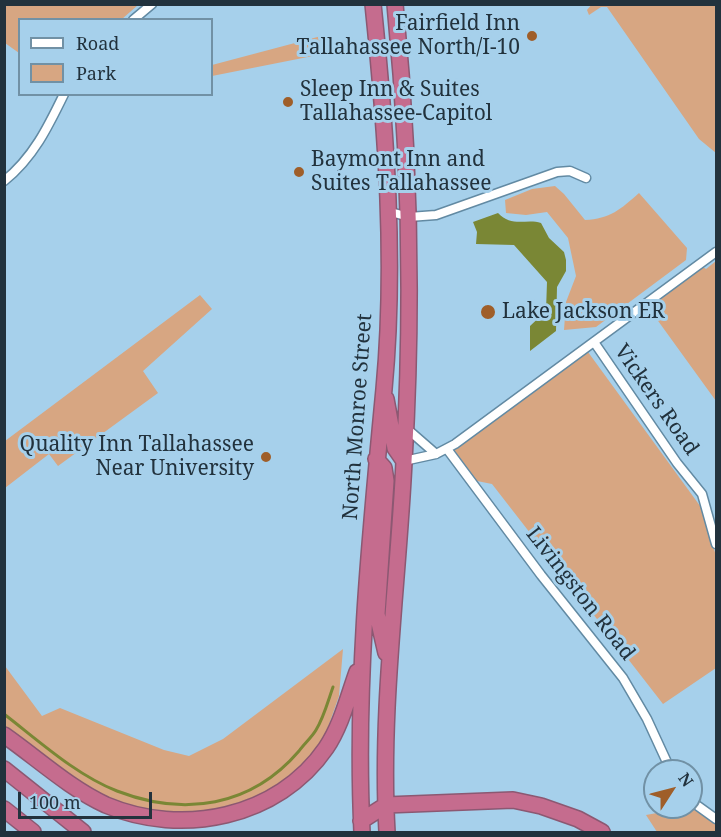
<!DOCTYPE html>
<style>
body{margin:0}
#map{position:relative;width:721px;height:837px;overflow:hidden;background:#a6d0eb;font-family:"Noto Serif",serif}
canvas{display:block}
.frame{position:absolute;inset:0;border:6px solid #22323d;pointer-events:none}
.legend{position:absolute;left:18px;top:18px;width:195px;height:78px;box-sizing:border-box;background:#a6d0eb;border:2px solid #7191a5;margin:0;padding:8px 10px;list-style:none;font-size:18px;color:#22323d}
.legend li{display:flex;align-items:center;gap:12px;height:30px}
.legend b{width:30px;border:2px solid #7191a5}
.north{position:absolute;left:643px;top:759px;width:60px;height:60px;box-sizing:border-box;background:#a6d0eb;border:2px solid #7191a5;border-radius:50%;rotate:54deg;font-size:16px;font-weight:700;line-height:24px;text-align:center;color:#22323d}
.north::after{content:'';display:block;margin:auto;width:21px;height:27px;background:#9f5e29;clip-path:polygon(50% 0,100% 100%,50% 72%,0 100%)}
.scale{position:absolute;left:18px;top:792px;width:134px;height:27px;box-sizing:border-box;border:3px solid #22323d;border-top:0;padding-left:8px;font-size:18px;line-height:21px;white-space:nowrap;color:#22323d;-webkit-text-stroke:4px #a6d0eb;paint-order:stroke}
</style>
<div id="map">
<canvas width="721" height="837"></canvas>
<div class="frame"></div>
<ul class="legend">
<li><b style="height:8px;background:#fff"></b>Road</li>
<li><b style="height:16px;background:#d7a682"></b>Park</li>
</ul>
<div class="north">N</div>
<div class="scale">100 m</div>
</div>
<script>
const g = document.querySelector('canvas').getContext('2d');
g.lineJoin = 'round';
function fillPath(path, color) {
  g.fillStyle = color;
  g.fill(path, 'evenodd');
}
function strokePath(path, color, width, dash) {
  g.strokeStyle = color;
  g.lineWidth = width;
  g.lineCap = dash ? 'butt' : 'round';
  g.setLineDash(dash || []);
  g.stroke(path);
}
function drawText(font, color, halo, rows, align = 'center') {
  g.font = font + ' "Noto Serif",serif';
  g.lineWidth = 6;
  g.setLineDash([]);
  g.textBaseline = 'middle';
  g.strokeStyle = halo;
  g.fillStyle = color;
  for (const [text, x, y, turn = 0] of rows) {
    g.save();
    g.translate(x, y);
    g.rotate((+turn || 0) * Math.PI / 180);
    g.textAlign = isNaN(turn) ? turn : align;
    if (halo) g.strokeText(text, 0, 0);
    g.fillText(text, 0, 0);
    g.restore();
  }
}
const green = new Path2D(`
 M 592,4 L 716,5 L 716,153 L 699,139 L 607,7 L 601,7 L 589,15 L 587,10 Z
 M 4,5 L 5,4 L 138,5 L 122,19 L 20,20 L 19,53 L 5,43 Z
 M 325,35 L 328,53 L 212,76 L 212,65 Z
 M 555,186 L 564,194 L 585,220 C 610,219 621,209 639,193 L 687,248 L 686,260 L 596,327 L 564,330 L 566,302 L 576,276 L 568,238 L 547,212 L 526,215 L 506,213 L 505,200 L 532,189 Z
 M 716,261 L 716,401 L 648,307 L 703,267 L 706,269 Z
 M 200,295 L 212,309 L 143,371 L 158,393 L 58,466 L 49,454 L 5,488 L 5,441 Z
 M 588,352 L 703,510 L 716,556 L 716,668 L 663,704 L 492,484 L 477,481 L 454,450 Z
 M 343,649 L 339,696 L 320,750 L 261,801 L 175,819 L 106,801 L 5,731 L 5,666 L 42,716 L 60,708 L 164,750 L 189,756 L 223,739 Z
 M 690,807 L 716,824 L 716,832 L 657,832 L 646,815 Z`);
const water = new Path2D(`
 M 498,213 C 512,228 527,218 541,223 L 549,238 L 564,252 L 566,260 L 566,271 L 557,287 L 556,331 L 530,351 L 530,326 L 546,311 L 547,282 L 514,245 L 476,244 L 477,232 L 473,222 Z`);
const stream = new Path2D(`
 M 4,714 C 39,741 76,775 117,791 C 184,817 251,807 299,751 C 304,744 312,737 316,730 C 324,717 328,701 333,687`);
const street = new Path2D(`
 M 133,20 L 152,4
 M 4,181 C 33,158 48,127 64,94
 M 387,211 L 409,217 L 436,215 L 557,172 L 570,171 L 586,178
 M 594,342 L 677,463 L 702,494 L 716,544
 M 405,427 L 436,454
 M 447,449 L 541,575 L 623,678 L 647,719 L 671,771
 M 404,461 L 436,454 L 455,444 L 716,252
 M 691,801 L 716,819`);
const highway = new Path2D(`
 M 386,399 L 395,448 L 404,461
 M 376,459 L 384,468 L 386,481 L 377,614 L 386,653
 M 4,735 C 37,758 69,788 106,805 C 182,837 278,818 326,748 C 341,726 348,697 357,672
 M 4,769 L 83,832
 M 4,809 L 33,832
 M 361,821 L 386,805 L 513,800 L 541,806 L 578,819 L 602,832
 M 362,832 C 355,684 370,537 384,389 C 396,262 386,131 373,4
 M 387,832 C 380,709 398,585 404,462 C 413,309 410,156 395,4`);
const markers = [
 [532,36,6,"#9f5e29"],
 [288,102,6,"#9f5e29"],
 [299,172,6,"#9f5e29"],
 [488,312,8,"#9f5e29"],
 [266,457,6,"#9f5e29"]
];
const poiNames = [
 ["Fairfield Inn",520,24,"right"],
 ["Tallahassee North/I-10",520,48,"right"],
 ["Sleep Inn & Suites",300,90],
 ["Tallahassee-Capitol",300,114],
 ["Baymont Inn and",311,160],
 ["Suites Tallahassee",311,184],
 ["Lake Jackson ER",502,312],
 ["Quality Inn Tallahassee",254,445,"right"],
 ["Near University",254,469,"right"]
];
const streetNames = [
 ["Vickers Road",656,400,55],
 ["North Monroe Street",358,417,-86],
 ["Livingston Road",580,594,52]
];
fillPath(green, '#d7a682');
fillPath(water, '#7a8735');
strokePath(stream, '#7a8735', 3);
strokePath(street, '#628aa3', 11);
strokePath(highway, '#8c5872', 18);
strokePath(street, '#fff', 8);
strokePath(highway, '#c56c8e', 15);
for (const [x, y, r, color] of markers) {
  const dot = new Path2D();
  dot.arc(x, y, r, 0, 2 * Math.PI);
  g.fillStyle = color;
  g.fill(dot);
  strokePath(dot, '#a6d0eb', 2);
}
drawText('21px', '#22323d', '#a6d0eb', poiNames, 'left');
drawText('21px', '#22323d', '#a6d0eb', streetNames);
</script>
